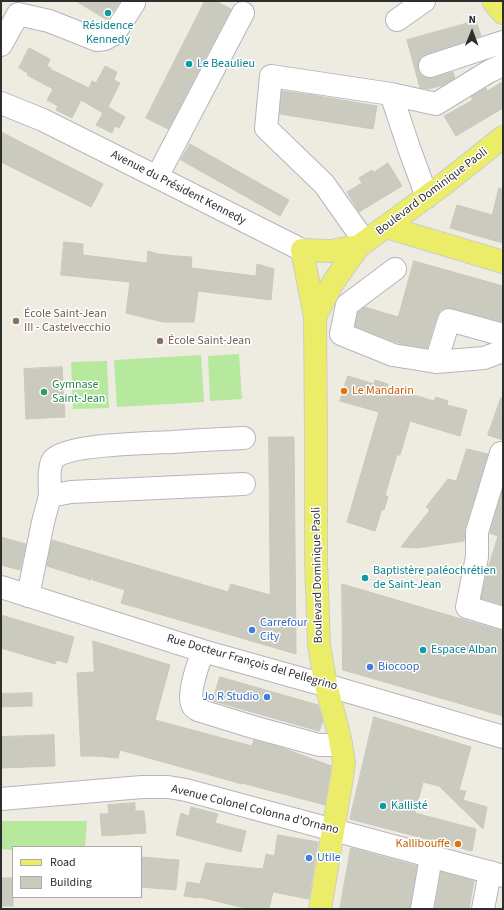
<!DOCTYPE html>
<meta charset="utf-8">
<style>
body{margin:0}
#map{position:relative;width:504px;height:910px;overflow:hidden;background:#eeece1;font-family:"Source Sans 3",sans-serif}
canvas{display:block}
.frame{position:absolute;inset:0;border:2px solid #2e2e2e;pointer-events:none}
.legend{position:absolute;left:12px;top:846px;width:130px;height:52px;box-sizing:border-box;background:#fff;border:1px solid #ababab;margin:0;padding:5px 7px;list-style:none;font-size:12px;color:#2e2e2e}
.legend li{display:flex;align-items:center;gap:8px;height:20px}
.legend b{width:20px;border:1px solid #ababab}
.north{position:absolute;left:452px;top:12px;width:40px;height:40px;-webkit-text-stroke:3px #fff;paint-order:stroke;rotate:1deg;font-size:11px;font-weight:700;line-height:16px;text-align:center;color:#2e2e2e}
.north::after{content:'';display:block;margin:auto;width:14px;height:18px;background:#2e2e2e;clip-path:polygon(50% 0,100% 100%,50% 72%,0 100%)}
</style>
<div id="map">
<canvas width="504" height="910"></canvas>
<div class="frame"></div>
<ul class="legend">
<li><b style="height:5px;background:#ebec68"></b>Road</li>
<li><b style="height:11px;background:#cacabf"></b>Building</li>
</ul>
<div class="north">N</div>
</div>
<script>
const g = document.querySelector('canvas').getContext('2d');
g.lineJoin = 'round';
function fillPath(path, color) {
  g.fillStyle = color;
  g.fill(path, 'evenodd');
}
function strokePath(path, color, width, dash) {
  g.strokeStyle = color;
  g.lineWidth = width;
  g.lineCap = dash ? 'butt' : 'round';
  g.setLineDash(dash || []);
  g.stroke(path);
}
function drawText(font, color, halo, rows, align = 'center') {
  g.font = font + ' "Source Sans 3",sans-serif';
  g.lineWidth = 3;
  g.setLineDash([]);
  g.textBaseline = 'middle';
  g.strokeStyle = halo;
  g.fillStyle = color;
  for (const [text, x, y, turn = 0] of rows) {
    g.save();
    g.translate(x, y);
    g.rotate((+turn || 0) * Math.PI / 180);
    g.textAlign = isNaN(turn) ? turn : align;
    if (halo) g.strokeText(text, 0, 0);
    g.fillText(text, 0, 0);
    g.restore();
  }
}
const pitch = new Path2D(`
 M 239,354 L 242,399 L 210,401 L 208,356 Z
 M 201,355 L 204,402 L 117,407 L 114,360 Z
 M 107,361 L 109,408 L 73,409 L 71,362 Z
 M 1,821 L 87,821 L 85,847 L 13,847 L 13,850 L 1,849 Z`);
const building = new Path2D(`
 M 76,1 L 120,1 L 108,20 Z
 M 205,1 L 215,1 L 231,9 L 168,129 L 146,118 Z
 M 476,21 L 481,36 L 426,54 L 421,57 L 418,63 L 418,70 L 422,76 L 427,78 L 434,78 L 453,72 L 455,78 L 443,85 L 432,88 L 428,89 L 420,88 L 407,40 Z
 M 29,48 L 50,59 L 47,66 L 51,68 L 50,69 L 89,88 L 92,81 L 96,83 L 105,66 L 117,72 L 114,80 L 120,83 L 108,107 L 125,117 L 119,128 L 115,126 L 112,133 L 96,125 L 103,113 L 81,100 L 72,118 L 56,110 L 58,106 L 47,100 L 53,89 L 27,75 L 28,73 L 19,68 Z
 M 503,82 L 503,108 L 456,136 L 444,116 L 473,100 L 471,97 L 486,88 L 487,91 Z
 M 282,91 L 312,95 L 377,106 L 373,129 L 280,114 Z
 M 1,132 L 103,184 L 91,207 L 1,162 Z
 M 190,144 L 289,200 L 280,216 L 181,160 Z
 M 388,163 L 402,186 L 359,212 L 347,192 L 362,183 L 359,178 L 372,170 L 374,172 Z
 M 499,188 L 503,189 L 503,243 L 450,228 L 457,205 L 492,215 Z
 M 64,242 L 83,244 L 83,255 L 147,263 L 148,251 L 158,254 L 176,256 L 192,257 L 191,268 L 256,276 L 257,264 L 274,269 L 271,300 L 198,291 L 194,322 L 163,322 L 126,313 L 130,282 L 61,275 Z
 M 414,261 L 503,286 L 503,322 L 452,308 L 446,308 L 443,310 L 441,309 L 437,316 L 427,348 L 402,344 L 390,340 L 355,326 L 358,312 L 365,307 L 398,317 Z
 M 62,367 L 65,417 L 26,419 L 24,369 Z
 M 348,376 L 374,384 L 375,380 L 388,384 L 387,387 L 434,401 L 436,397 L 448,401 L 447,405 L 467,410 L 460,436 L 410,421 L 400,455 L 397,455 L 385,495 L 388,497 L 384,510 L 382,509 L 375,531 L 347,522 L 379,412 L 340,401 Z
 M 501,398 L 503,398 L 503,440 L 488,435 Z
 M 269,437 L 294,437 L 296,654 L 121,603 L 125,590 L 93,580 L 93,574 L 91,580 L 47,566 L 52,540 L 228,592 L 231,584 L 270,595 Z
 M 467,449 L 488,454 L 465,528 L 464,541 L 417,548 L 401,547 L 430,510 L 426,507 L 448,479 L 456,481 Z
 M 503,489 L 503,605 L 481,598 L 487,572 L 498,536 L 490,533 Z
 M 1,537 L 26,544 L 20,570 L 1,565 Z
 M 342,584 L 499,630 L 503,630 L 503,716 L 343,670 Z
 M 1,615 L 74,637 L 67,663 L 57,660 L 55,664 L 1,648 Z
 M 93,641 L 170,665 L 155,720 L 252,746 L 254,740 L 283,748 L 331,766 L 325,805 L 242,783 L 242,784 L 120,750 L 118,758 L 94,756 L 81,756 L 77,673 L 94,672 Z
 M 220,677 L 318,705 L 323,721 L 319,731 L 213,701 Z
 M 32,693 L 32,706 L 1,707 L 1,694 Z
 M 374,717 L 471,747 L 459,790 L 466,791 L 463,800 L 487,807 L 483,829 L 439,786 L 423,782 L 415,813 L 476,829 L 472,851 L 350,819 Z
 M 54,735 L 55,766 L 1,768 L 1,737 Z
 M 135,803 L 135,811 L 144,811 L 146,833 L 102,836 L 100,814 L 109,814 L 108,805 Z
 M 191,807 L 218,814 L 215,823 L 246,831 L 241,852 L 176,835 L 181,813 L 189,816 Z
 M 278,835 L 318,842 L 309,899 L 273,892 L 269,909 L 260,909 L 241,907 L 199,897 L 198,898 L 184,896 L 187,882 L 200,884 L 206,863 L 263,869 L 266,854 L 274,856 Z
 M 351,848 L 417,866 L 410,909 L 340,909 Z
 M 141,857 L 179,860 L 176,890 L 141,887 Z
 M 441,872 L 474,881 L 469,909 L 435,909 Z
 M 1,878 L 13,878 L 13,906 L 1,906 Z`);
const minor = new Path2D(`
 M 397,20 L 424,1
 M 1,45 L 18,14 L 49,21 L 97,40 L 105,39 L 114,34 L 134,3
 M 430,66 L 503,42
 M 391,94 L 436,104 L 488,72 L 503,65
 M 1,103 L 43,120 L 173,185 L 302,250
 M 157,177 L 243,13
 M 365,242 L 324,184 L 266,128 L 271,76 L 391,94 L 409,148 L 427,197
 M 395,269 L 347,305 L 341,334 L 393,355 L 436,362 L 484,358 L 503,351
 M 436,362 L 449,320 L 503,335
 M 503,454 L 501,453 L 477,532 L 477,557 L 467,607 L 503,618
 M 50,496 C 50,487 48,467 53,460 C 65,444 152,443 173,442 C 197,440 220,439 244,438
 M 1,587 L 203,651 L 306,680 L 326,685 L 503,737
 M 28,596 L 43,522 L 50,496 L 71,492 L 244,484
 M 203,651 C 199,662 186,696 193,706 C 194,708 196,709 198,710 L 253,727 L 319,745 L 341,745
 M 1,799 L 142,787 L 168,787 L 186,790 L 503,876
 M 422,909 L 431,857
 M 483,909 L 490,872`);
const major = new Path2D(`
 M 493,1 L 503,13
 M 386,227 L 503,262
 M 315,317 L 332,284 L 359,246 L 444,184 L 503,137
 M 320,909 L 342,777 L 344,762 L 339,734 L 326,685 L 319,645 L 316,562 L 316,434 L 315,317 L 302,250 L 330,251 L 359,246`);
const markers = [
 [108,13,4,"#0f9aa8"],
 [189,64,4,"#0f9aa8"],
 [16,321,4,"#8d6e63"],
 [160,341,4,"#8d6e63"],
 [344,391,4,"#e8710a"],
 [44,392,4,"#2e9e5b"],
 [365,578,4,"#0f9aa8"],
 [252,630,4,"#3f7fe0"],
 [423,650,4,"#0f9aa8"],
 [370,667,4,"#3f7fe0"],
 [267,697,4,"#3f7fe0"],
 [383,806,4,"#0f9aa8"],
 [458,844,4,"#e8710a"],
 [309,858,4,"#3f7fe0"]
];
const cultureNames = [
 ["Résidence",108,26,"center"],
 ["Kennedy",108,40,"center"],
 ["Le Beaulieu",197,64],
 ["Baptistère paléochrétien",373,571],
 ["de Saint-Jean",373,585],
 ["Espace Alban",431,650],
 ["Kallisté",391,806]
];
const streetNames = [
 ["Avenue du Président Kennedy",178,188,27],
 ["Boulevard Dominique Paoli",432,192,-37],
 ["Boulevard Dominique Paoli",318,575,-91],
 ["Rue Docteur François del Pellegrino",252,663,16],
 ["Avenue Colonel Colonna d'Ornano",255,810,14]
];
const educationNames = [
 ["École Saint-Jean",24,314],
 ["III - Castelvecchio",24,328],
 ["École Saint-Jean",168,341]
];
const leisureNames = [
 ["Gymnase",52,385],
 ["Saint-Jean",52,399]
];
const foodNames = [
 ["Le Mandarin",352,391],
 ["Kallibouffe",450,844,"right"]
];
const shopNames = [
 ["Carrefour",260,623],
 ["City",260,637],
 ["Biocoop",378,667],
 ["Jo R Studio",259,697,"right"],
 ["Utile",317,858]
];
fillPath(pitch, '#b6e99d');
fillPath(building, '#cacabf');
strokePath(building, '#cac8bb', 1);
strokePath(minor, '#b5b4c0', 24);
strokePath(major, '#cdcdcd', 24);
strokePath(minor, '#fff', 22);
strokePath(major, '#ebec68', 22);
for (const [x, y, r, color] of markers) {
  const dot = new Path2D();
  dot.arc(x, y, r, 0, 2 * Math.PI);
  g.fillStyle = color;
  g.fill(dot);
  strokePath(dot, '#fff', 1.5);
}
drawText('12px', '#0d838f', '#fff', cultureNames, 'left');
drawText('12px', '#2e2e2e', '#fff', streetNames);
drawText('12px', '#785e54', '#fff', educationNames, 'left');
drawText('12px', '#27864d', '#fff', leisureNames, 'left');
drawText('12px', '#c56008', '#fff', foodNames, 'left');
drawText('12px', '#366cbe', '#fff', shopNames, 'left');
</script>
